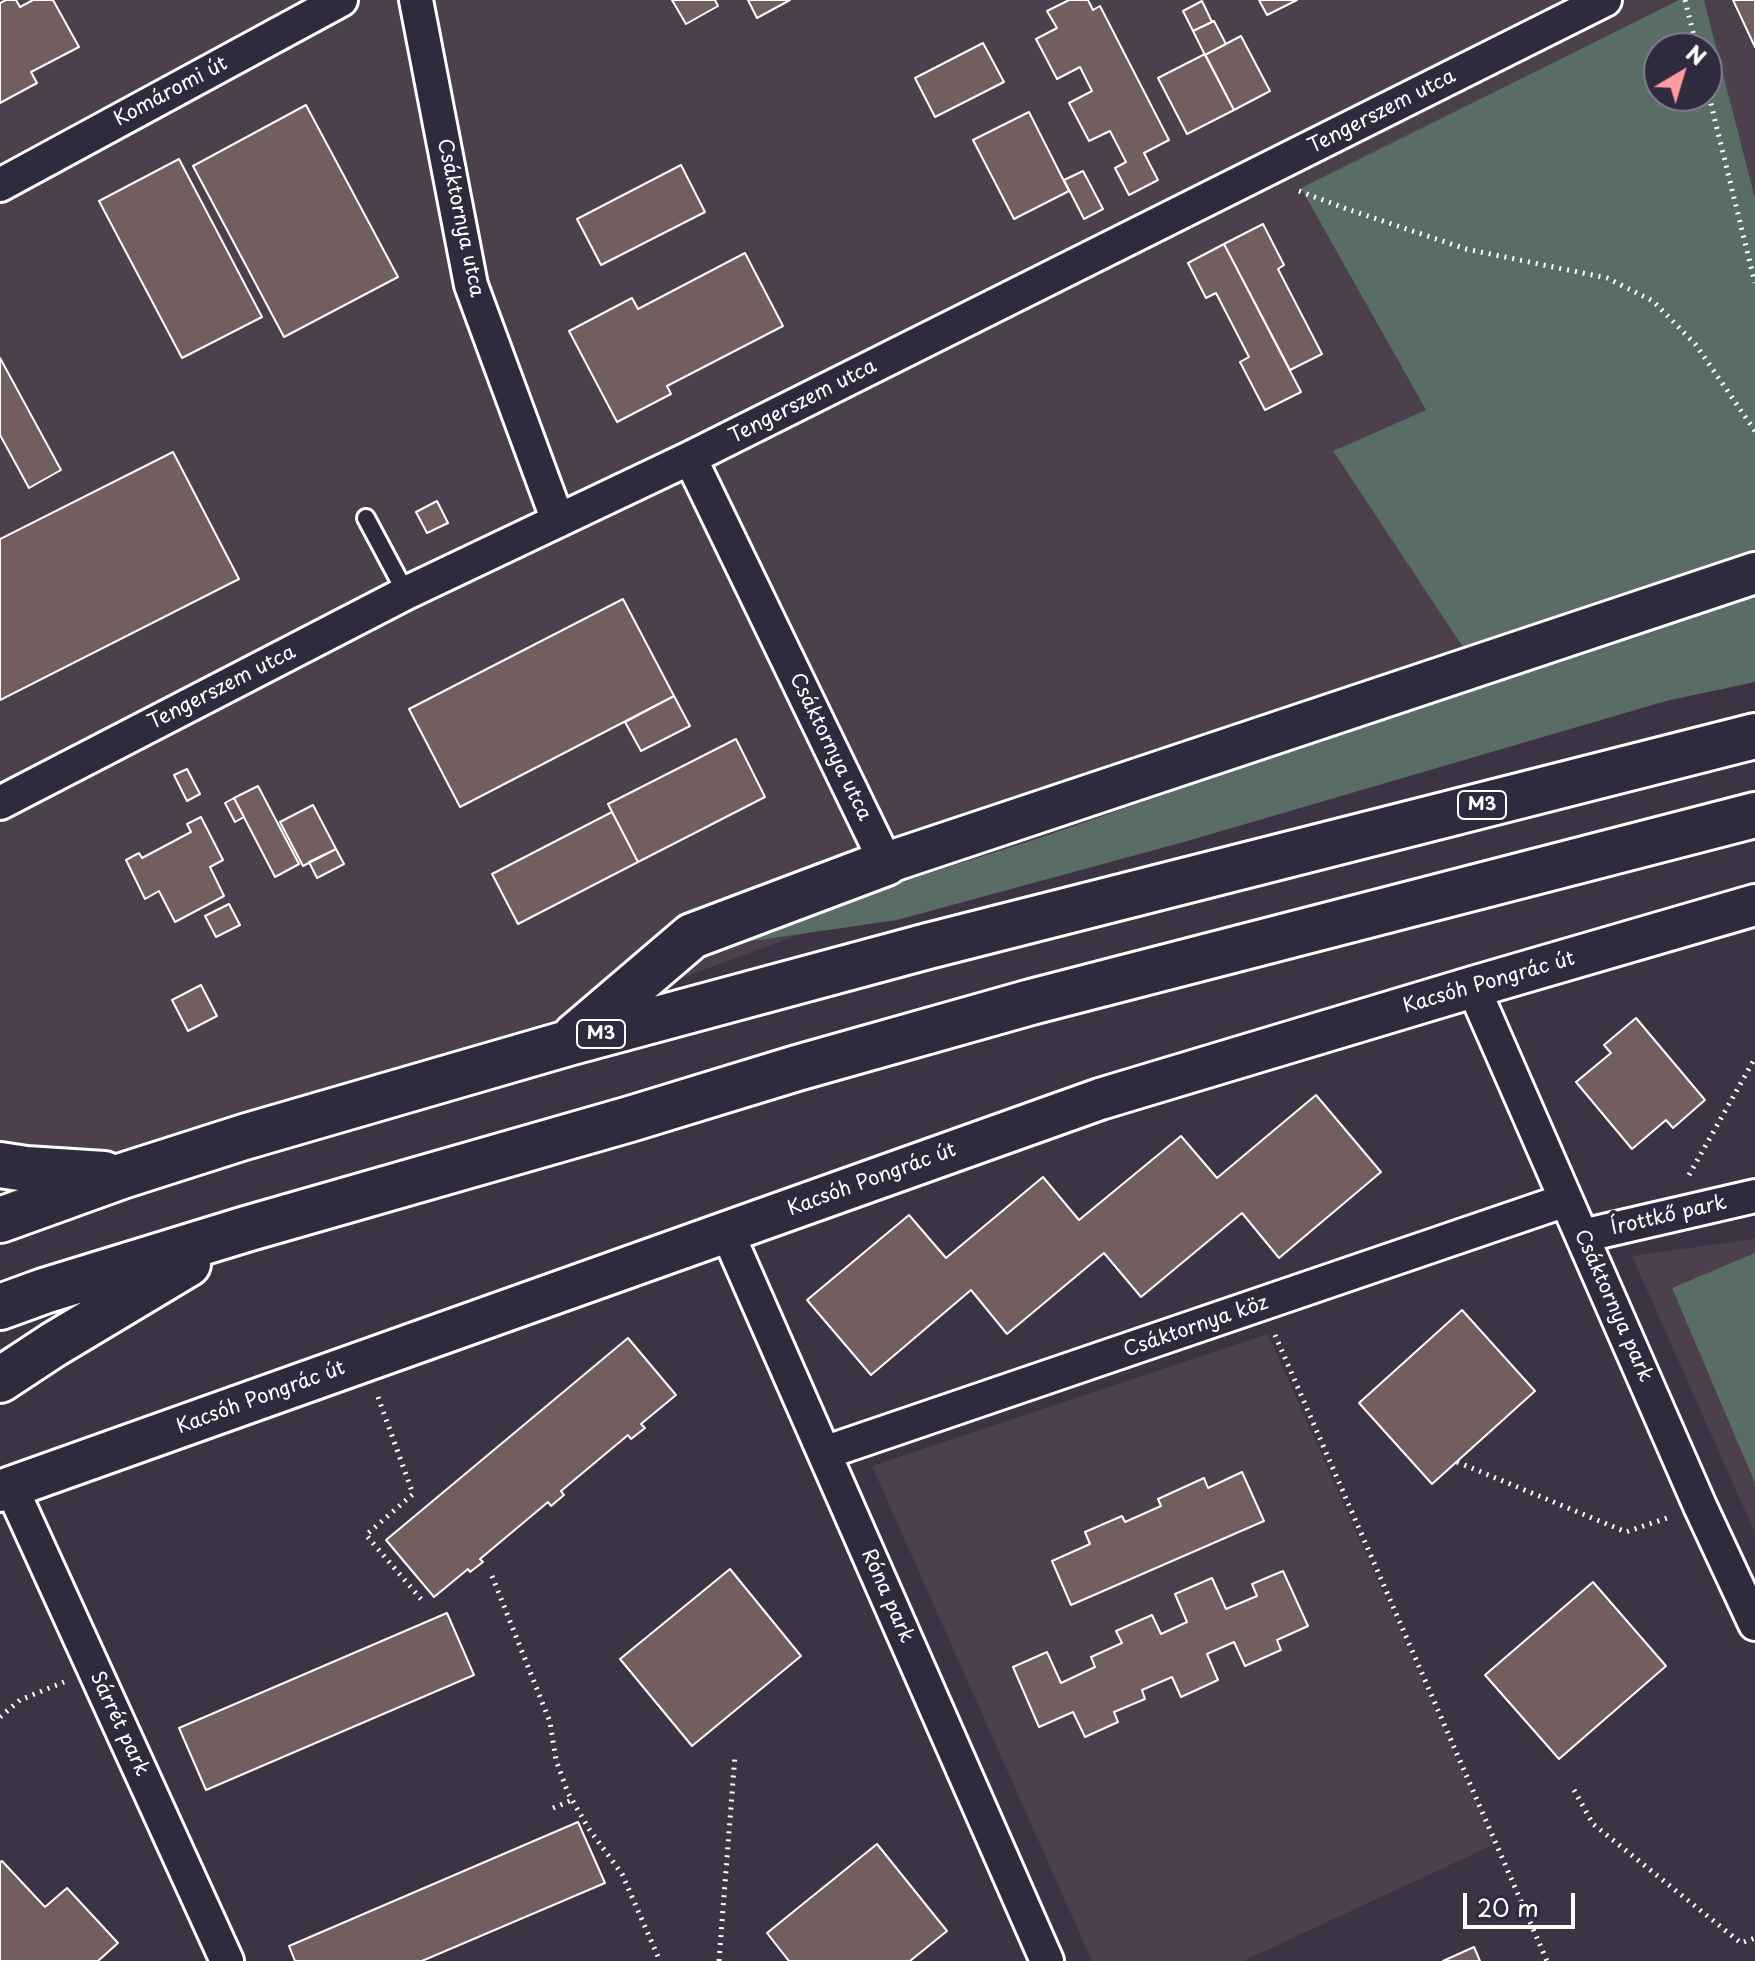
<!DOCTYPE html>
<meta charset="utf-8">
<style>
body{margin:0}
#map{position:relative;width:1755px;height:1961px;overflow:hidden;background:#3c3444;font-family:"Playpen Sans",sans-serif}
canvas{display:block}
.north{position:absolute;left:1643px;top:32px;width:80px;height:80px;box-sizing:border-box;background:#2f2a3d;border:2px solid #827f8b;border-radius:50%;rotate:38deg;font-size:22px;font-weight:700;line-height:32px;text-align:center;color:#fff}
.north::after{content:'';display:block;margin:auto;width:28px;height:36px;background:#ff9aa2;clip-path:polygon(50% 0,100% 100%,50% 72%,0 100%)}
.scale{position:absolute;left:1463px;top:1893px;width:112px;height:36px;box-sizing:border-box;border:4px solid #fff;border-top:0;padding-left:10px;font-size:24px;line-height:28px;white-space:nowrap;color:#fff;-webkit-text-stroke:6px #2f2a3d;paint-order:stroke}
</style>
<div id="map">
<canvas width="1755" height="1961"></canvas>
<div class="north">N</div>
<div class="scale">20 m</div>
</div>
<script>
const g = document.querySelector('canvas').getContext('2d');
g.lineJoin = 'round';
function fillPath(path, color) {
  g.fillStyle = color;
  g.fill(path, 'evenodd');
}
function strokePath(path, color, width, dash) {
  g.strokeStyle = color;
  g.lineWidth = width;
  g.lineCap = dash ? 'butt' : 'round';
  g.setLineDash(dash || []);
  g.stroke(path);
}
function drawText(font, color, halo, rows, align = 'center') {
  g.font = font + ' "Playpen Sans",sans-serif';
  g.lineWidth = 7;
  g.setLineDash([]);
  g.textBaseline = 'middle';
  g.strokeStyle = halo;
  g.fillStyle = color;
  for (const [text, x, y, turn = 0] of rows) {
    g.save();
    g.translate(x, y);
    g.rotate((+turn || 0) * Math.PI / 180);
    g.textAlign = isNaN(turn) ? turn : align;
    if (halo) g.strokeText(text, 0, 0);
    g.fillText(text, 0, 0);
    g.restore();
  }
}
const built = new Path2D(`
 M 0,0 L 1679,0 L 1302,188 L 1426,410 L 1333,451 L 1486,682 L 654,988 L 0,1196 Z
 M 1704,0 L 1755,0 L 1755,198 Z
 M 1755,1239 L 1755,1533 L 1632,1256 Z
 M 1268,1334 L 1495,1844 L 1243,1961 L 1092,1961 L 872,1466 Z`);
const green = new Path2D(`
 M 1679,0 L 1704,0 L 1755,198 L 1755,682 L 1666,701 L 1184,842 L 897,920 L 725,945 L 793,916 L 1037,839 L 1486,682 L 1333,451 L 1426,410 L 1301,188 ZM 1659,48 L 1707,48 L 1707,96 L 1659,96 Z
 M 1755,1253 L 1755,1483 L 1672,1288 Z`);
const building = new Path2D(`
 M 6,0 L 16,0 L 20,7 L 33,0 L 53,0 L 79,47 L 31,72 L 37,83 L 0,103 L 0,3 Z
 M 672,0 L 715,0 L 718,6 L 686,24 Z
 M 748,0 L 790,0 L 757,18 Z
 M 1069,0 L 1088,0 L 1093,10 L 1100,6 L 1169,140 L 1144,153 L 1158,180 L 1129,195 L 1115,168 L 1126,162 L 1110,131 L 1089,141 L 1069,103 L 1092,91 L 1080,67 L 1057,79 L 1036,39 L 1057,28 L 1047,11 Z
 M 1259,0 L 1297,0 L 1267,15 Z
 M 1733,0 L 1755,0 L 1755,47 Z
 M 1202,1 L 1212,22 L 1193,31 L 1183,11 Z
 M 1214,21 L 1226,44 L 1205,55 L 1193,31 Z
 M 1241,36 L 1270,91 L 1234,110 L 1205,55 Z
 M 983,43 L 1004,82 L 935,117 L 915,78 Z
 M 1205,54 L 1234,110 L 1187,134 L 1158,78 Z
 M 306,105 L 398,277 L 284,337 L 193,166 Z
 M 1029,112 L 1069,191 L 1014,219 L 973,140 Z
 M 179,159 L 262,317 L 182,358 L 99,201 Z
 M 681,165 L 705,212 L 601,265 L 577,219 Z
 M 1083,171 L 1103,209 L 1084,219 L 1064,180 Z
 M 1263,224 L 1284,265 L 1278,269 L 1322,354 L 1290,370 L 1224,244 Z
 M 1224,244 L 1301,392 L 1265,410 L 1240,362 L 1249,357 L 1216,293 L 1206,298 L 1188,263 Z
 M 745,253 L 783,326 L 667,386 L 671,394 L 617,422 L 569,331 L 632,298 L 638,309 Z
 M 0,358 L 61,470 L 29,488 L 0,435 Z
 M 173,452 L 239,579 L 0,700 L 0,539 Z
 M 437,501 L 448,523 L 427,533 L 416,512 Z
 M 623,599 L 674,696 L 460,807 L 409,709 Z
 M 674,696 L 690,726 L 641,751 L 625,722 Z
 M 736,739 L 765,797 L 638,862 L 608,804 Z
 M 187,769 L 200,794 L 187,801 L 174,775 Z
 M 258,786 L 299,864 L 275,877 L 234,798 Z
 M 234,798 L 244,817 L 235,822 L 225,803 Z
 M 313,805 L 336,849 L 303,866 L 280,822 Z
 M 612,812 L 638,862 L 518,924 L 492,874 Z
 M 201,817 L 223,860 L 210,867 L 224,896 L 175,922 L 159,891 L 145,899 L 126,860 L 139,853 L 142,858 L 191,832 L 187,824 Z
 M 336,849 L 344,864 L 317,878 L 309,862 Z
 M 229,904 L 240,925 L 216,937 L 205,916 Z
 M 201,985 L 217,1016 L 188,1031 L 172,1000 Z
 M 1636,1018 L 1705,1100 L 1673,1128 L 1666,1120 L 1632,1149 L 1576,1082 L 1611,1053 L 1604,1045 Z
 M 1316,1095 L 1381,1172 L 1279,1258 L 1242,1213 L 1141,1297 L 1104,1253 L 1007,1334 L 971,1290 L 871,1375 L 807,1300 L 909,1215 L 946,1258 L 1043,1177 L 1079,1220 L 1181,1136 L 1217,1178 Z
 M 1462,1310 L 1535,1391 L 1432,1484 L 1359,1403 Z
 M 628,1338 L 676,1395 L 641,1424 L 645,1428 L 631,1439 L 628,1435 L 561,1491 L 564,1495 L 551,1506 L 548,1502 L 480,1559 L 483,1562 L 470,1572 L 468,1569 L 434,1597 L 386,1540 Z
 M 1242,1472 L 1264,1521 L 1071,1605 L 1052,1561 L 1090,1544 L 1085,1532 L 1122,1516 L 1125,1522 L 1161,1506 L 1158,1499 L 1204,1478 L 1208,1488 Z
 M 730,1569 L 801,1656 L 692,1746 L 620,1659 Z
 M 1283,1571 L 1308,1626 L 1277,1640 L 1281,1650 L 1245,1666 L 1234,1642 L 1207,1654 L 1218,1680 L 1181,1697 L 1172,1677 L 1142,1690 L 1145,1699 L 1114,1712 L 1118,1722 L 1085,1737 L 1073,1712 L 1039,1727 L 1013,1667 L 1047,1652 L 1061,1683 L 1095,1667 L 1091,1657 L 1122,1643 L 1116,1631 L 1152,1615 L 1161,1634 L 1187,1622 L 1175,1594 L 1212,1578 L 1226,1609 L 1257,1596 L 1252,1584 Z
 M 1593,1582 L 1666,1666 L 1559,1759 L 1485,1675 Z
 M 447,1613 L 474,1675 L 206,1790 L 179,1728 Z
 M 578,1822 L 605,1883 L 422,1961 L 295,1961 L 289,1946 Z
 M 877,1844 L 947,1931 L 910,1961 L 789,1961 L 767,1933 Z
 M 2,1861 L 45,1907 L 67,1888 L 118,1943 L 98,1961 L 0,1961 L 0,1862 Z
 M 1474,1947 L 1480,1961 L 1443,1961 Z`);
const path = new Path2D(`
 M 1685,0 L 1697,48
 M 1707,88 L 1755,283
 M 1299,191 L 1347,209 L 1466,249 L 1607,278 L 1653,301 L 1696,345 L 1755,431
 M 1689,1175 L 1755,1058
 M 1275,1335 L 1547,1961
 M 378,1397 L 413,1494 L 366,1535 L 421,1599
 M 1457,1462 L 1626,1532 L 1667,1518
 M 492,1576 L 550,1722 L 556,1760 L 568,1793 L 589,1829 L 622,1874 L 660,1961
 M 0,1717 L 20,1700 L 64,1682
 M 1574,1790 L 1593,1824 L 1741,1943 L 1755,1938
 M 553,1808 L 572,1800
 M 719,1961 L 735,1755`);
const service = new Path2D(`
 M 366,518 L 406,593`);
const minor = new Path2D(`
 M 416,0 L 471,285 L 558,521
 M 0,185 L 341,0
 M 690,458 L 886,863
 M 0,803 L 406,593 L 690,458 L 1605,0
 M 1473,987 L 1700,1506 L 1755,1624
 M 727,1232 L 1047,1961
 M 1582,1236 L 1755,1196
 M 824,1453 L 1566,1200
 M 11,1487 L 227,1961`);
const tertiary = new Path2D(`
 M 886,863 L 1755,573
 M 0,1491 L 1100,1099 L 1473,987 L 1755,905`);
const primary = new Path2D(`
 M 575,1036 L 692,936 L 886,863
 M 0,1165 L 26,1169 L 104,1174
 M 0,1220 L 122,1176 L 244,1137 L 568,1043 L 928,946 L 1755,736
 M 0,1307 L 44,1291 L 246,1229 L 630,1119 L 797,1068 L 1031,1002 L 1755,815
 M 0,1380 L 53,1345 L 188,1264`);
const shields = [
 [1482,805,48],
 [601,1034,48]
];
const shieldNames = [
 ["M3",1482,805],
 ["M3",601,1034]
];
const streetNames = [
 ["Komáromi út",171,92,-28],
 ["Tengerszem utca",1382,112,-27],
 ["Csáktornya utca",460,218,78],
 ["Tengerszem utca",803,402,-27],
 ["Tengerszem utca",222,688,-27],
 ["Csáktornya utca",830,747,64],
 ["Kacsóh Pongrác út",1489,983,-16],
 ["Kacsóh Pongrác út",872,1180,-20],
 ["Írottkő park",1669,1216,-13],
 ["Csáktornya park",1613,1306,66],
 ["Csáktornya köz",1196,1327,-19],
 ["Kacsóh Pongrác út",261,1398,-20],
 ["Róna park",887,1596,66],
 ["Sárrét park",119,1724,65]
];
fillPath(built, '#4c404c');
fillPath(green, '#596c66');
fillPath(building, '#725d5f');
strokePath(building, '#fff', 2);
strokePath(service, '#fff', 22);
strokePath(minor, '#fff', 38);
strokePath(tertiary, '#fff', 46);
strokePath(primary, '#fff', 50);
strokePath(path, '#fff', 5, [2, 6]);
strokePath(service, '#2f2a3d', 16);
strokePath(minor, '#2f2a3d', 32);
strokePath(tertiary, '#2f2a3d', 40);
strokePath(primary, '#2f2a3d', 44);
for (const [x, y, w] of shields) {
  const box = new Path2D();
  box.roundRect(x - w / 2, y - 14, w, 28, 6);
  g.fillStyle = '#2f2a3d';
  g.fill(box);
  strokePath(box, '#fff', 2);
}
drawText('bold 18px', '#fff', null, shieldNames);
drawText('20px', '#fff', '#2f2a3d', streetNames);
</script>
